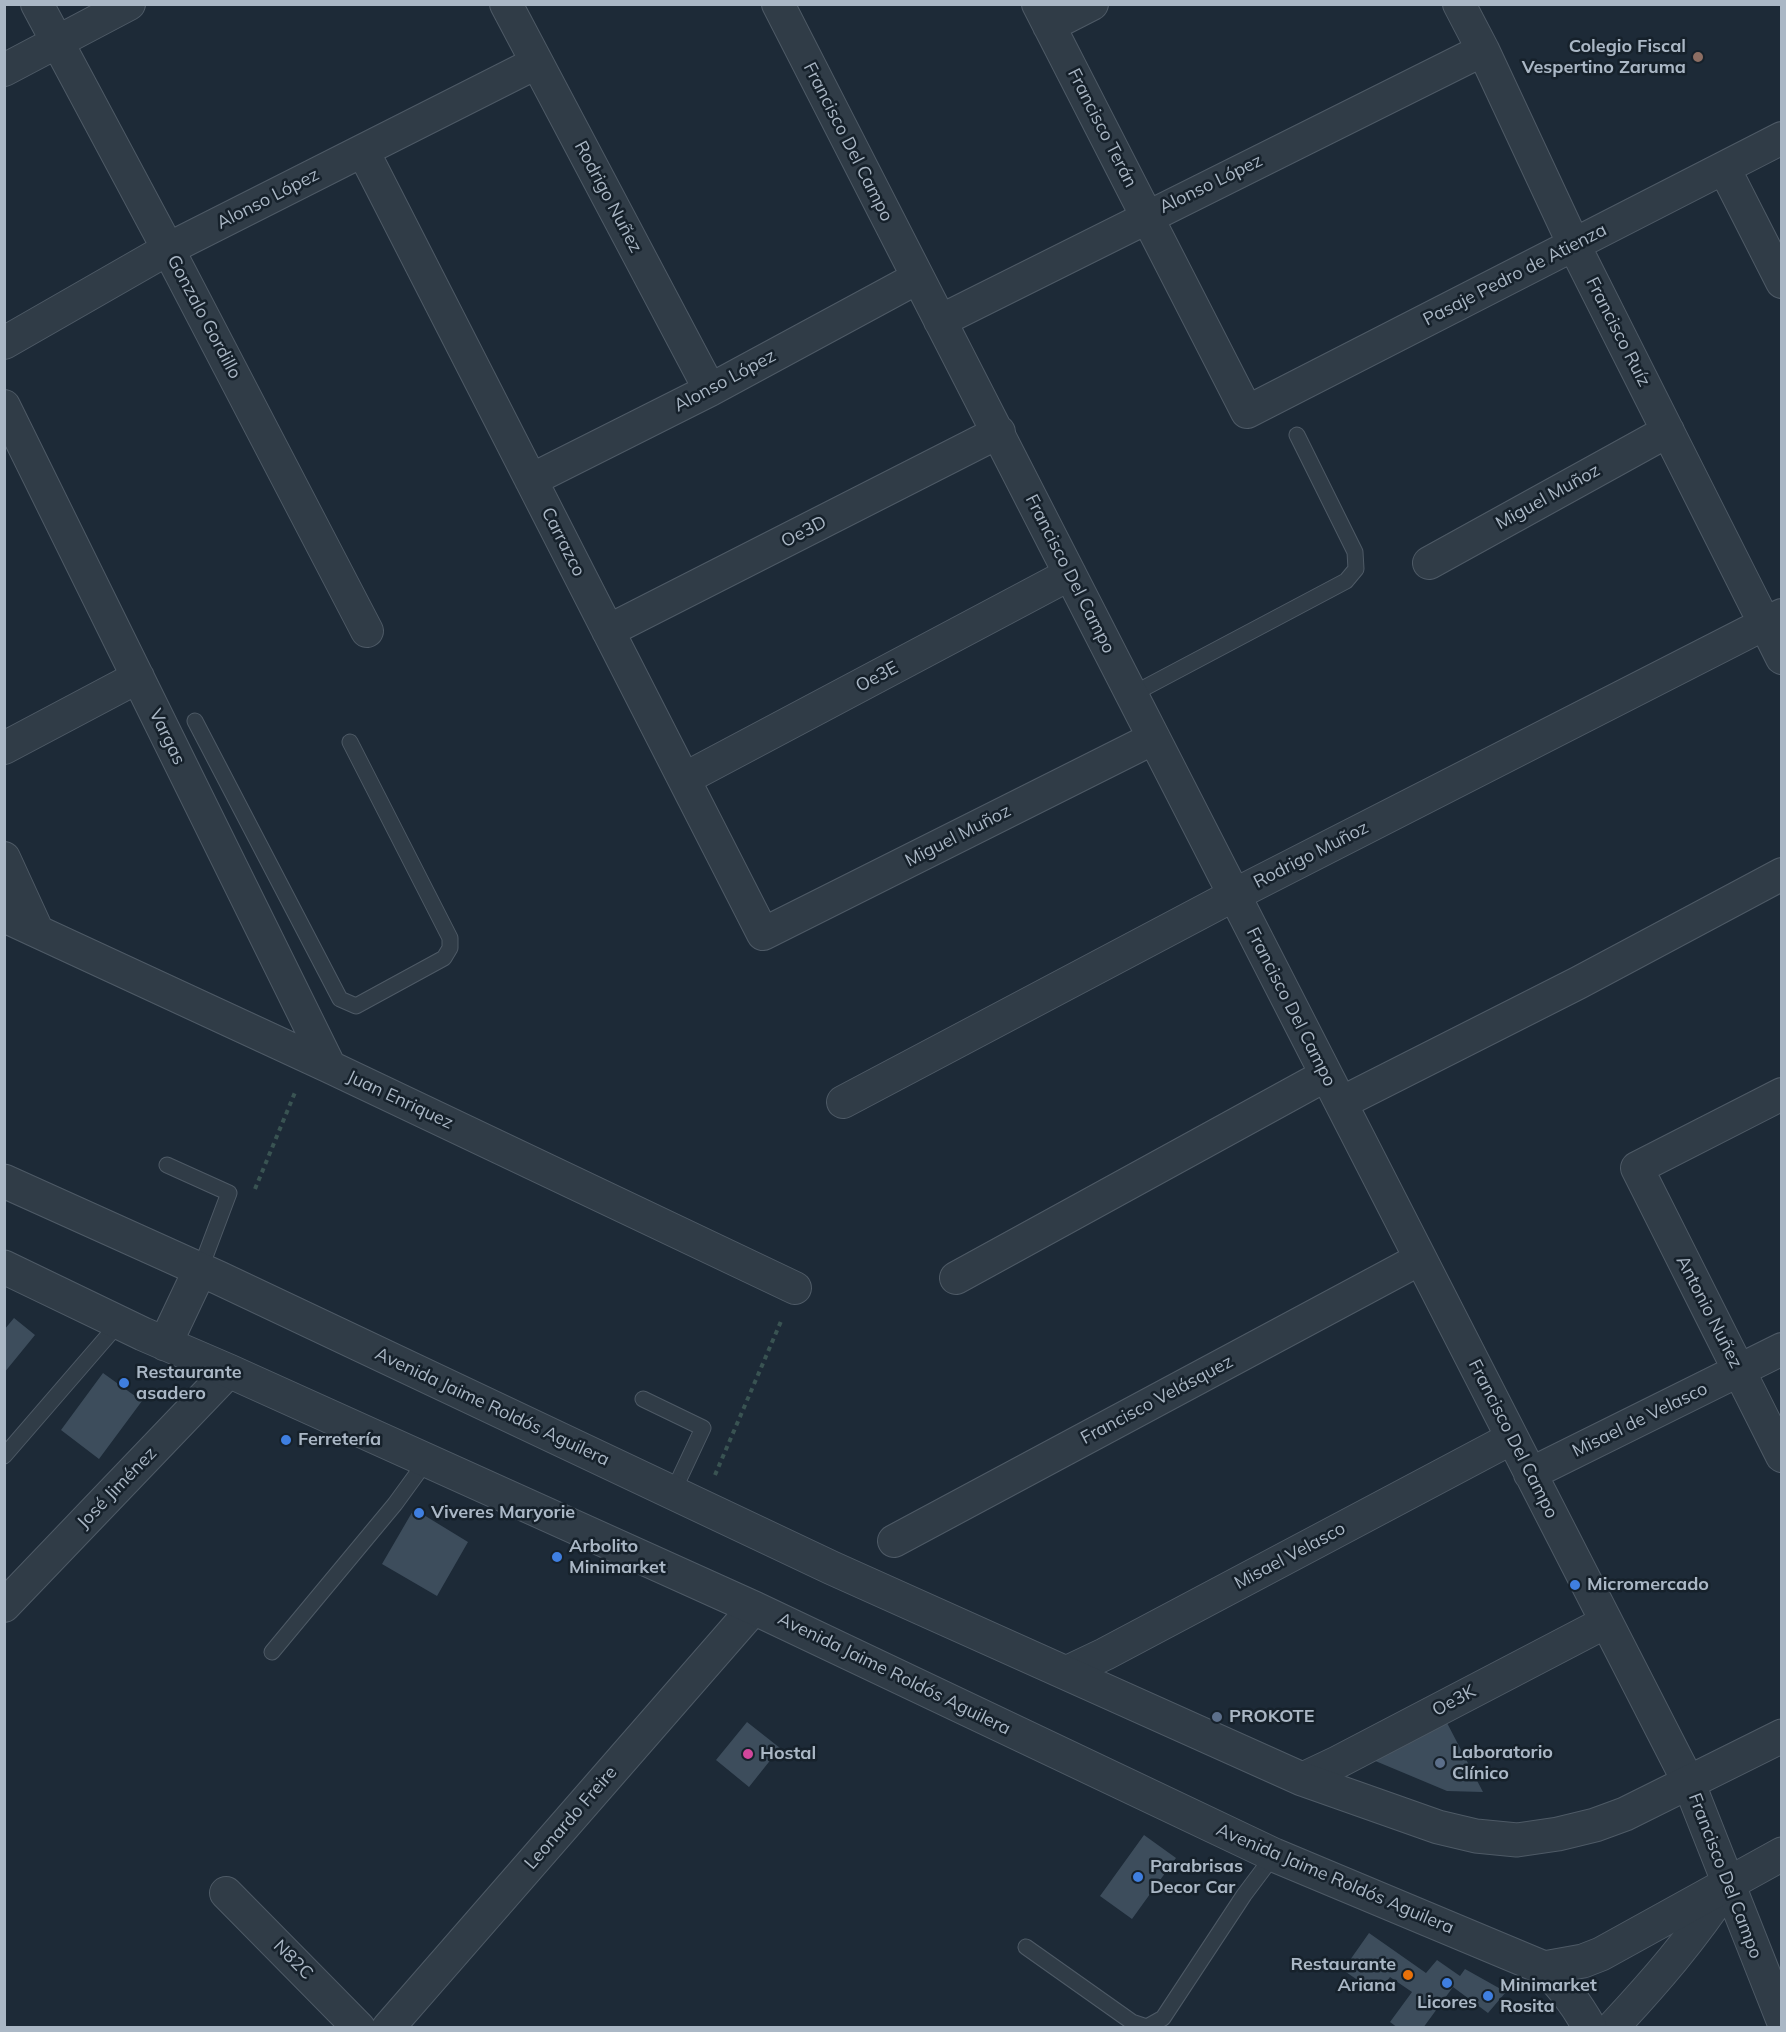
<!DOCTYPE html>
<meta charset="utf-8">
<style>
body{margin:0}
#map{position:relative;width:1786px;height:2032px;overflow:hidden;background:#1d2a37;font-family:Mulish,sans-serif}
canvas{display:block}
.frame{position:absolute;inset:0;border:6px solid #aab7c5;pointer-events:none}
</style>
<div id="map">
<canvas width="1786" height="2032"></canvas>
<div class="frame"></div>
</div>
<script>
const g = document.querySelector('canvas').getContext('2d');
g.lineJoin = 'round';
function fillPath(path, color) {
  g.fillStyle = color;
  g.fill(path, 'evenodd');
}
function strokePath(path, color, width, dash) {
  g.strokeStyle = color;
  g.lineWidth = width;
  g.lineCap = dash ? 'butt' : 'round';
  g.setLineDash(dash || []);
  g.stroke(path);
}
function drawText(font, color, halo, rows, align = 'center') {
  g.font = font + ' Mulish,sans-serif';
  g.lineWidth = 5;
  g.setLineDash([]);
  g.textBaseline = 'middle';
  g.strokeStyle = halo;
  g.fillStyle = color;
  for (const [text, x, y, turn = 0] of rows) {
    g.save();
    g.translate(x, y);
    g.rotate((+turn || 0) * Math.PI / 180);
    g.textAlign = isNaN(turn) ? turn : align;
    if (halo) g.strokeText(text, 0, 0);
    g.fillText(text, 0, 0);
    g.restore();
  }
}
const building = new Path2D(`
 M 14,1318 L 35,1335 L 4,1373 L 4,1330 Z
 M 103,1373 L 142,1401 L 99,1459 L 61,1430 Z
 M 414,1509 L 468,1542 L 437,1596 L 382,1564 Z
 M 1446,1721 L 1483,1792 L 1447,1791 L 1373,1760 Z
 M 747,1722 L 780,1748 L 749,1787 L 716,1760 Z
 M 1144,1835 L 1176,1858 L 1132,1919 L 1100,1896 Z
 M 1369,1933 L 1426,1973 L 1437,1960 L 1460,1976 L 1465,1969 L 1506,1992 L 1488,2013 L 1453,1987 L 1423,2028 L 1398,2028 L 1390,2022 L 1412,1992 L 1390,1977 L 1378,1994 L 1343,1970 Z`);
const path = new Path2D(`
 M 255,1189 L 296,1090
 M 715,1475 L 782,1319`);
const service = new Path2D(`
 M 1131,695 L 1346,581 L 1356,569 L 1355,552 L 1297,435
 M 195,721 L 340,999 L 356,1006 L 444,958 L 450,948 L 450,938 L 350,742
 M 167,1165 L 229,1193 L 200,1270
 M 643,1399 L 703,1428 L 673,1492
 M 4,1456 L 119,1323
 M 272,1652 L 395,1504 L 427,1460
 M 1026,1947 L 1132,2022 L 1147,2027 L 1163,2018 L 1244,1895 L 1274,1855`);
const minor = new Path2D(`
 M 37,4 L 168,249 L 367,631
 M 506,4 L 710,390
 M 778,4 L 1688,1781 L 1782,2019
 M 1038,4 L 1247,412 L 1782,138
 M 1459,4 L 1483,50 L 1574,245 L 1782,658
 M 1049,26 L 1092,4
 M 4,70 L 129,4
 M 363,151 L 763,934 L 1154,738
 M 1724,168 L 1782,282
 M 940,321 L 1483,50
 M 4,343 L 168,249 L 536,63
 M 4,406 L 330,1067
 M 531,480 L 710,390 L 917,278
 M 1429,563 L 1668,431
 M 608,631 L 999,432
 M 4,748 L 138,677
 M 684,779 L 1070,574
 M 4,858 L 37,930
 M 4,916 L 330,1067 L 795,1288
 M 1782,1094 L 1637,1168 L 1782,1456
 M 843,1102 L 1234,895 L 1782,615
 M 1341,1103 L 1578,983 L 1782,874
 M 956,1278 L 1326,1075
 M 1530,1474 L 1782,1349
 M 894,1541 L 1420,1259
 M 4,1606 L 229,1371
 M 1067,1672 L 1105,1654 L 1512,1438
 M 1302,1779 L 1338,1762 L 1606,1622
 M 226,1893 L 359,2028
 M 388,2028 L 754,1608
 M 1612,2028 C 1655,1982 1693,1938 1727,1886`);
const tertiary = new Path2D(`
 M 4,1181 L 219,1278 L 832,1568 L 1302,1779 L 1438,1827 L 1476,1836 L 1517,1840 L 1558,1834 L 1595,1825 L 1625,1814 L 1782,1736
 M 4,1267 L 143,1334 L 229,1371 L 754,1608 L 1274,1855 L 1544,1968 L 1583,1961 L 1601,1954 L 1782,1854
 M 165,1344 L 200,1270
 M 1544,1968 C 1563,1985 1577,2005 1590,2028`);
const markers = [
 [1698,57,6,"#8d6e63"],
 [124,1383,6,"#3f7fe0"],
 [286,1440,6,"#3f7fe0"],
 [419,1513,6,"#3f7fe0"],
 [557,1557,6,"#3f7fe0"],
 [1575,1585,6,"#3f7fe0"],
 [1217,1717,6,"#5c6f8a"],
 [748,1754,6,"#d1479c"],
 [1440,1763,6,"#5c6f8a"],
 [1138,1877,6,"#3f7fe0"],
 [1408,1975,6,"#e8710a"],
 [1447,1983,6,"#3f7fe0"],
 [1488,1996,6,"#3f7fe0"]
];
const poiNames = [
 ["Colegio Fiscal",1686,47,"right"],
 ["Vespertino Zaruma",1686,68,"right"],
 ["Restaurante",136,1373],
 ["asadero",136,1394],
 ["Ferretería",298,1440],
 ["Viveres Maryorie",431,1513],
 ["Arbolito",569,1547],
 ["Minimarket",569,1568],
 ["Micromercado",1587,1585],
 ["PROKOTE",1229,1717],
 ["Laboratorio",1452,1753],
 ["Clínico",1452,1774],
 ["Hostal",760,1754],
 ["Parabrisas",1150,1867],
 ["Decor Car",1150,1888],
 ["Restaurante",1396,1965,"right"],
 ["Ariana",1396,1986,"right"],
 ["Minimarket",1500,1986],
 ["Rosita",1500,2007],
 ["Licores",1447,2003,"center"]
];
const streetNames = [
 ["Francisco Terán",1102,128,63],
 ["Francisco Del Campo",848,142,63],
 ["Alonso López",1211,184,-26],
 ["Rodrigo Nuñez",608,197,62],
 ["Alonso López",268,199,-27],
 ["Pasaje Pedro de Atienza",1515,275,-27],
 ["Gonzalo Gordillo",204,317,62],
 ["Francisco Ruíz",1618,332,63],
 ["Alonso López",725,381,-28],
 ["Miguel Muñoz",1548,497,-29],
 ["Oe3D",804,532,-27],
 ["Carrazco",563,542,63],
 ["Francisco Del Campo",1070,574,63],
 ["Oe3E",877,677,-28],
 ["Vargas",167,737,64],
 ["Miguel Muñoz",958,836,-27],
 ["Rodrigo Muñoz",1311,855,-27],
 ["Francisco Del Campo",1291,1007,63],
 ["Juan Enriquez",400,1100,25],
 ["Antonio Nuñez",1709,1312,63],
 ["Francisco Velásquez",1157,1400,-28],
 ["Avenida Jaime Roldós Aguilera",492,1407,25],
 ["Misael de Velasco",1640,1420,-26],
 ["Francisco Del Campo",1513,1439,63],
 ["José Jiménez",117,1488,-46],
 ["Misael Velasco",1290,1556,-28],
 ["Avenida Jaime Roldós Aguilera",894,1674,26],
 ["Oe3K",1454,1701,-28],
 ["Leonardo Freire",571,1818,-49],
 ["Francisco Del Campo",1725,1876,69],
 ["Avenida Jaime Roldós Aguilera",1335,1879,23],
 ["N82C",293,1960,45]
];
fillPath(building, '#3d4d5c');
strokePath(service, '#4e5a66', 17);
strokePath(minor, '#4e5a66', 34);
strokePath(tertiary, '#4e5a66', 35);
strokePath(path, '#395352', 4, [4.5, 4.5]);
strokePath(service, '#303c47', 15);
strokePath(minor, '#303c47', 32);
strokePath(tertiary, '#303c47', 33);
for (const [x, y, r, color] of markers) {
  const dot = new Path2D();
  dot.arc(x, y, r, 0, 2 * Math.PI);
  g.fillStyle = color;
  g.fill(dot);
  strokePath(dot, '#16212b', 2);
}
drawText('bold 18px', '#aab7c5', '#16212b', poiNames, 'left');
drawText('18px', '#aab7c5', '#16212b', streetNames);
</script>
